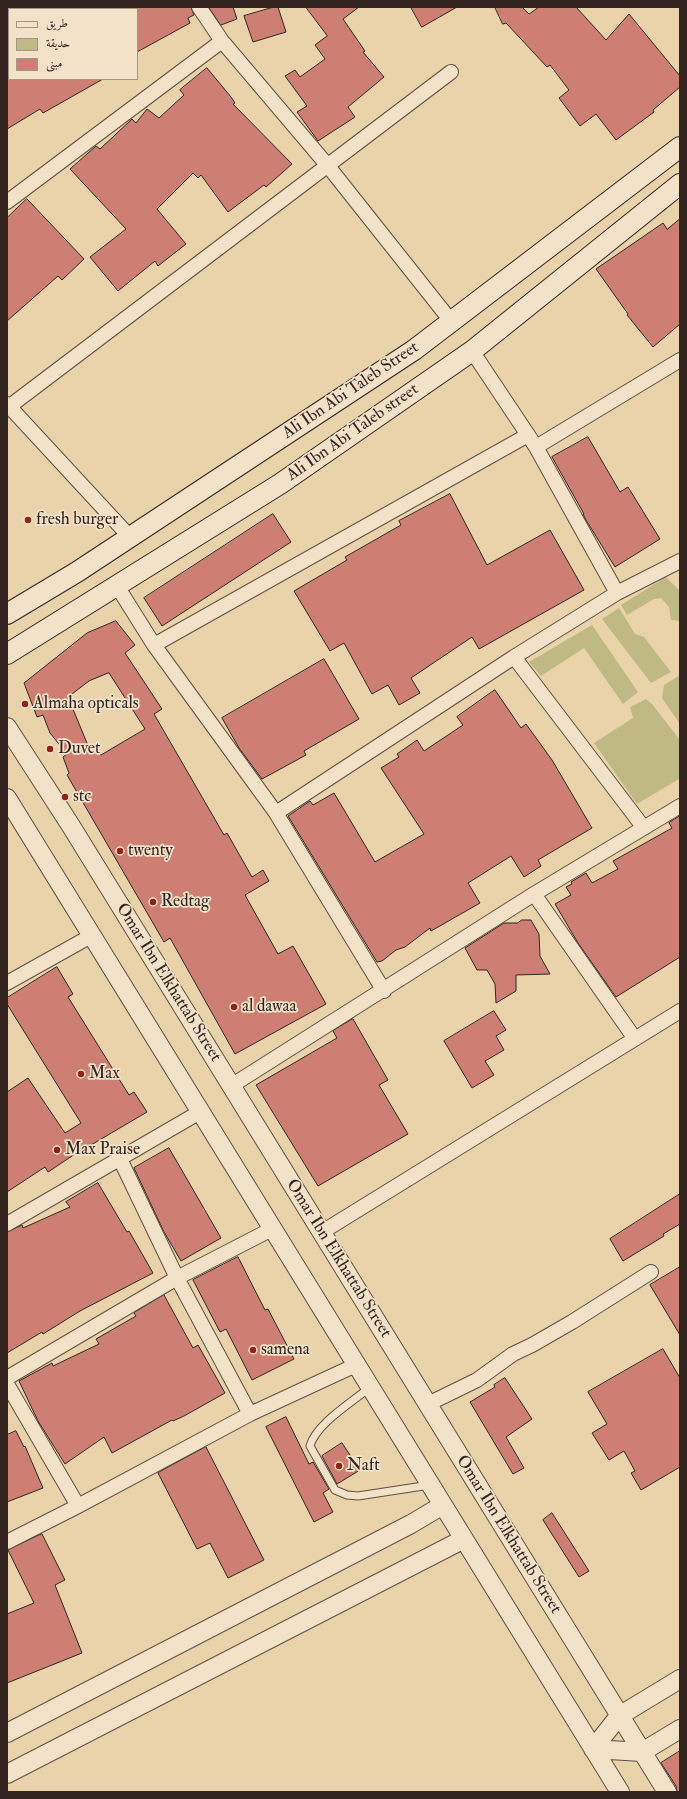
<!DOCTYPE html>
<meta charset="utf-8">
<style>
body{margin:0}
#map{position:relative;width:687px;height:1799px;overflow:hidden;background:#ead3ab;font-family:"IM FELL Double Pica",Amiri,serif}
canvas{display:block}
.frame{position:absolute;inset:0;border:8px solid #33241f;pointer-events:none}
.legend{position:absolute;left:8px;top:8px;width:130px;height:72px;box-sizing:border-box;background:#f1e2c8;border:1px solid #a59684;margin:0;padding:5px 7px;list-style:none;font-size:12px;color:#33241f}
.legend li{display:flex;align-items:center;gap:8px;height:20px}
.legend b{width:20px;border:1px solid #a59684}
</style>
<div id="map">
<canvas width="687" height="1799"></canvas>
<div class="frame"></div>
<ul class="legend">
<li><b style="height:5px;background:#f1e2c8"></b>طريق</li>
<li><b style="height:11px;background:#bfba83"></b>حديقة</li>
<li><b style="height:11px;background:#cd7f74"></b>مبنى</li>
</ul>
</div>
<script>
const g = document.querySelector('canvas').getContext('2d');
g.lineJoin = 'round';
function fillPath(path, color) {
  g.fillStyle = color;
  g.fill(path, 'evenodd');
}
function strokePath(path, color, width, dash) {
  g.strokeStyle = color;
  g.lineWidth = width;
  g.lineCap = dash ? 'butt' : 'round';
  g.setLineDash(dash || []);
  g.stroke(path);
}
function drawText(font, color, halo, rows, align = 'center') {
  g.font = font + ' "IM FELL Double Pica",serif';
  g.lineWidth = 3.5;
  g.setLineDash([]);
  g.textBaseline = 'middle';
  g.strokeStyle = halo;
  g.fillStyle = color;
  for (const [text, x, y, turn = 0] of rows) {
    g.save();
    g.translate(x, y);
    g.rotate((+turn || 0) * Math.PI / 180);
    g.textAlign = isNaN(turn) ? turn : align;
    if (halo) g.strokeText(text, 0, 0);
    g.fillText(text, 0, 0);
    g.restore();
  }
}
const green = new Path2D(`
 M 666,577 L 680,591 L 680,621 L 671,620 L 669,607 L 661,598 L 654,599 L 627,615 L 621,605 Z
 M 619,608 L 635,634 L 644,637 L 671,672 L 651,683 L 602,619 Z
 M 592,625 L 638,692 L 623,704 L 584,648 L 541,676 L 529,662 Z
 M 680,675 L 680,724 L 662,698 L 664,685 Z
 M 646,699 L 652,704 L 680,740 L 679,779 L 637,804 L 594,743 L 633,718 L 630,707 Z`);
const building = new Path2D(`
 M 137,7 L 191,7 L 194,15 L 188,18 L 190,23 L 137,52 Z
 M 209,7 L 233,7 L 237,19 L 221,25 Z
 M 274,7 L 278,7 L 286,32 L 253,42 L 244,16 Z
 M 306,7 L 359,7 L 343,19 L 365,51 L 363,52 L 384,77 L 348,107 L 355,117 L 318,141 L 297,112 L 307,106 L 285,76 L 295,70 L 300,77 L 325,59 L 315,45 L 327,36 Z
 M 411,7 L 457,7 L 422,27 Z
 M 495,7 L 522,7 L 529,14 L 539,7 L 576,7 L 606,40 L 629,14 L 680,76 L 680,87 L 653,110 L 654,112 L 616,140 L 596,114 L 580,126 L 559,98 L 569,90 L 550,65 L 547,67 L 506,23 L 503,24 Z
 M 207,68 L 231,97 L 235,103 L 233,104 L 292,164 L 266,187 L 264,185 L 228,212 L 201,175 L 198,178 L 193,173 L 157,209 L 186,244 L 158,266 L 155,261 L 118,291 L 90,257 L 126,229 L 70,169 L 96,146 L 100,149 L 132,119 L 136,123 L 147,109 L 159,118 L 184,95 L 180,90 Z
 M 7,79 L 103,79 L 43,113 L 40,109 L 7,129 Z
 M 27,199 L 84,259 L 62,280 L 58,276 L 7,321 L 7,218 Z
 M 680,219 L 680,324 L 653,347 L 627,315 L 628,314 L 596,269 L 663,223 L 667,229 Z
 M 588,437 L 620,492 L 628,487 L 660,539 L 615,567 L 586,520 L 583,514 L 584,514 L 552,457 Z
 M 450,494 L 487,565 L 550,530 L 584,590 L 479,649 L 472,637 L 411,678 L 420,693 L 399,705 L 388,685 L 372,694 L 344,643 L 330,651 L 294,591 L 347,560 L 345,557 L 401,525 L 399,521 Z
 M 273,514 L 291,542 L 162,626 L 144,598 Z
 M 116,621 L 135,645 L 125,653 L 162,709 L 154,714 L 224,835 L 227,833 L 252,877 L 263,870 L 269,881 L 245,895 L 278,954 L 293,946 L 326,1004 L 235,1054 L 170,938 L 164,942 L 67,775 L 69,773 L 63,757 L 67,754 L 50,733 L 43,715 L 37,717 L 24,683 L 87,633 ZM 109,673 L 145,729 L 101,755 L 97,745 L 89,748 L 68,697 L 89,681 Z
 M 324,659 L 359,719 L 304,751 L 306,755 L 262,779 L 239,748 L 222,718 Z
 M 495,690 L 521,728 L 526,724 L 552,760 L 592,828 L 538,860 L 541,866 L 524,877 L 511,856 L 468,883 L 480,903 L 431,931 L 430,928 L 405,947 L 396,950 L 382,961 L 377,962 L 288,816 L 310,801 L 313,805 L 334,793 L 375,862 L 424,834 L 381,768 L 399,757 L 397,754 L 417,740 L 424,751 L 463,725 L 457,717 Z
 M 680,816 L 680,957 L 616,997 L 578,943 L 555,904 L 571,895 L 566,887 L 572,884 L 571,882 L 586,873 L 592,883 L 618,869 L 613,861 L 672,828 L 669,823 Z
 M 522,920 L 531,920 L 539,934 L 540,956 L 550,974 L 516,975 L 516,991 L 496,1003 L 495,984 L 487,970 L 477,970 L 465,948 L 504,923 L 517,923 Z
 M 57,967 L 73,994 L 68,997 L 129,1095 L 134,1092 L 147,1112 L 91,1145 L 90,1144 L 48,1172 L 45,1167 L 7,1192 L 7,1092 L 28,1078 L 65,1133 L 81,1123 L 7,1004 L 7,998 Z
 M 494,1011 L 506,1030 L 496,1036 L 504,1050 L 485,1061 L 494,1075 L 472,1088 L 444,1041 Z
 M 353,1019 L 388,1080 L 379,1085 L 408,1134 L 318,1186 L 256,1085 L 337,1038 L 333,1031 Z
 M 169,1148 L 221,1238 L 181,1261 L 164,1232 L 134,1168 Z
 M 98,1183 L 127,1232 L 129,1231 L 153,1273 L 80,1311 L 43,1334 L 42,1332 L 7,1353 L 7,1232 L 22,1225 L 23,1228 L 70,1207 L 66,1202 Z
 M 680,1194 L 680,1224 L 663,1234 L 664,1236 L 623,1261 L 610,1239 Z
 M 238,1257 L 265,1310 L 268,1309 L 294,1359 L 252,1380 L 226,1329 L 220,1332 L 193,1280 Z
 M 680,1267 L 680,1335 L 650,1285 Z
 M 164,1295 L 193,1348 L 198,1345 L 225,1393 L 184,1416 L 173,1421 L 172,1420 L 112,1453 L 104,1437 L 65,1464 L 38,1421 L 19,1381 L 52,1363 L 53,1366 L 99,1344 L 96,1339 L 136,1316 L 134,1313 Z
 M 663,1349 L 680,1378 L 680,1467 L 641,1490 L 631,1473 L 635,1471 L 624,1451 L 609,1460 L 592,1433 L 607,1424 L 588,1392 Z
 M 505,1378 L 532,1419 L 506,1437 L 524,1468 L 513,1474 L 470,1402 L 495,1387 L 494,1385 Z
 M 286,1417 L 309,1464 L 313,1462 L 329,1489 L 323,1493 L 333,1512 L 314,1522 L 266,1427 Z
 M 16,1431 L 24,1447 L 25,1446 L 43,1488 L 7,1502 L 7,1435 Z
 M 342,1443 L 360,1470 L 337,1484 L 322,1456 Z
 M 206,1447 L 264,1560 L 228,1578 L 210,1543 L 197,1549 L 158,1473 Z
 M 552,1513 L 589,1571 L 579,1577 L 543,1520 Z
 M 42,1534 L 65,1580 L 55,1585 L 82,1653 L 7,1683 L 7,1614 L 34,1603 L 8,1550 Z
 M 680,1751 L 680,1792 L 677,1792 L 676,1786 L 661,1763 Z`);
const service = new Path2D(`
 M 369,1388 C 351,1403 316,1424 310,1446 L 335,1490 L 347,1495 L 358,1496 L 430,1485`);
const minor = new Path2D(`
 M 199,7 L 222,41 L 328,166 L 451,321
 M 7,202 L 222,41
 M 472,351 L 536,447 L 617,593
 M 7,404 L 130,537
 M 10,406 L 451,72
 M 536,447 L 680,360
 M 117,586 L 154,645 L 276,813 L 384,991
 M 154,645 L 528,435
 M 514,657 L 644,828
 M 276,813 L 514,657 L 617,593 L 680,561
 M 534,894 L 635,1039
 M 7,983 L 91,936
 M 231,1086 L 534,894 L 680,806
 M 120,1159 L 177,1278 L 250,1414
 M 7,1224 L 200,1112
 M 322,1232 L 680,1011
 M 7,1378 L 177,1278 L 272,1229
 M 7,1384 L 78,1506
 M 428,1404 L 477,1380 L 513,1354 L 532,1345 L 572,1322 L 651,1272
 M 7,1542 L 78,1506 L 250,1414 L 356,1365`);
const tertiary = new Path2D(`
 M 7,727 L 71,826 L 667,1792
 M 7,798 L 620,1792
 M 7,1733 L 411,1524 L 443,1505
 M 593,1749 L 619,1716 L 680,1679
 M 593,1749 L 642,1752 L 680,1729
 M 7,1774 L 464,1539`);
const secondary = new Path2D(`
 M 7,614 L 77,572 L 414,350 L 680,147
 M 7,654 L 280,484 L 472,351 L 680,184`);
const markers = [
 [28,520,4,"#8f2418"],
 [25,704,4,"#8f2418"],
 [50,749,4,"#8f2418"],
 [65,797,4,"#8f2418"],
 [120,851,4,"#8f2418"],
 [153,902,4,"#8f2418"],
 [234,1007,4,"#8f2418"],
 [81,1074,4,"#8f2418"],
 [57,1150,4,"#8f2418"],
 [253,1350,4,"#8f2418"],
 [339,1466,4,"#8f2418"]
];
const streetNames = [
 ["Ali Ibn Abi Taleb Street",351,391,-34],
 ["Ali Ibn Abi Taleb street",353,433,-35],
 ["Omar Ibn Elkhattab Street",168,983,58],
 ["Omar Ibn Elkhattab Street",338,1259,58],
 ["Omar Ibn Elkhattab Street",508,1535,58]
];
const poiNames = [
 ["fresh burger",36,520],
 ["Almaha opticals",33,704],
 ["Duvet",58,749],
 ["stc",73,797],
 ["twenty",128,851],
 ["Redtag",161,902],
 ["al dawaa",242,1007],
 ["Max",89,1074],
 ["Max Praise",65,1150],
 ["samena",261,1350],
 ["Naft",347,1466]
];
fillPath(green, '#bfba83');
fillPath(building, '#cd7f74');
strokePath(building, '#33241f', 1);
strokePath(service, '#615042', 9);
strokePath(minor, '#615042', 16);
strokePath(tertiary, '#615042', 20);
strokePath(secondary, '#33241f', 22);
strokePath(service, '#f1e2c8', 7);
strokePath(minor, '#f1e2c8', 14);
strokePath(tertiary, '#f1e2c8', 18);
strokePath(secondary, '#f1e2c8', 20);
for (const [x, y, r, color] of markers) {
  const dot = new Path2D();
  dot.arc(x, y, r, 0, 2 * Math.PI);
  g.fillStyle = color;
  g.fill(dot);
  strokePath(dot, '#f1e2c8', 1.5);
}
drawText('17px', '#33241f', '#f1e2c8', streetNames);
drawText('17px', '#33241f', '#f1e2c8', poiNames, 'left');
</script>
